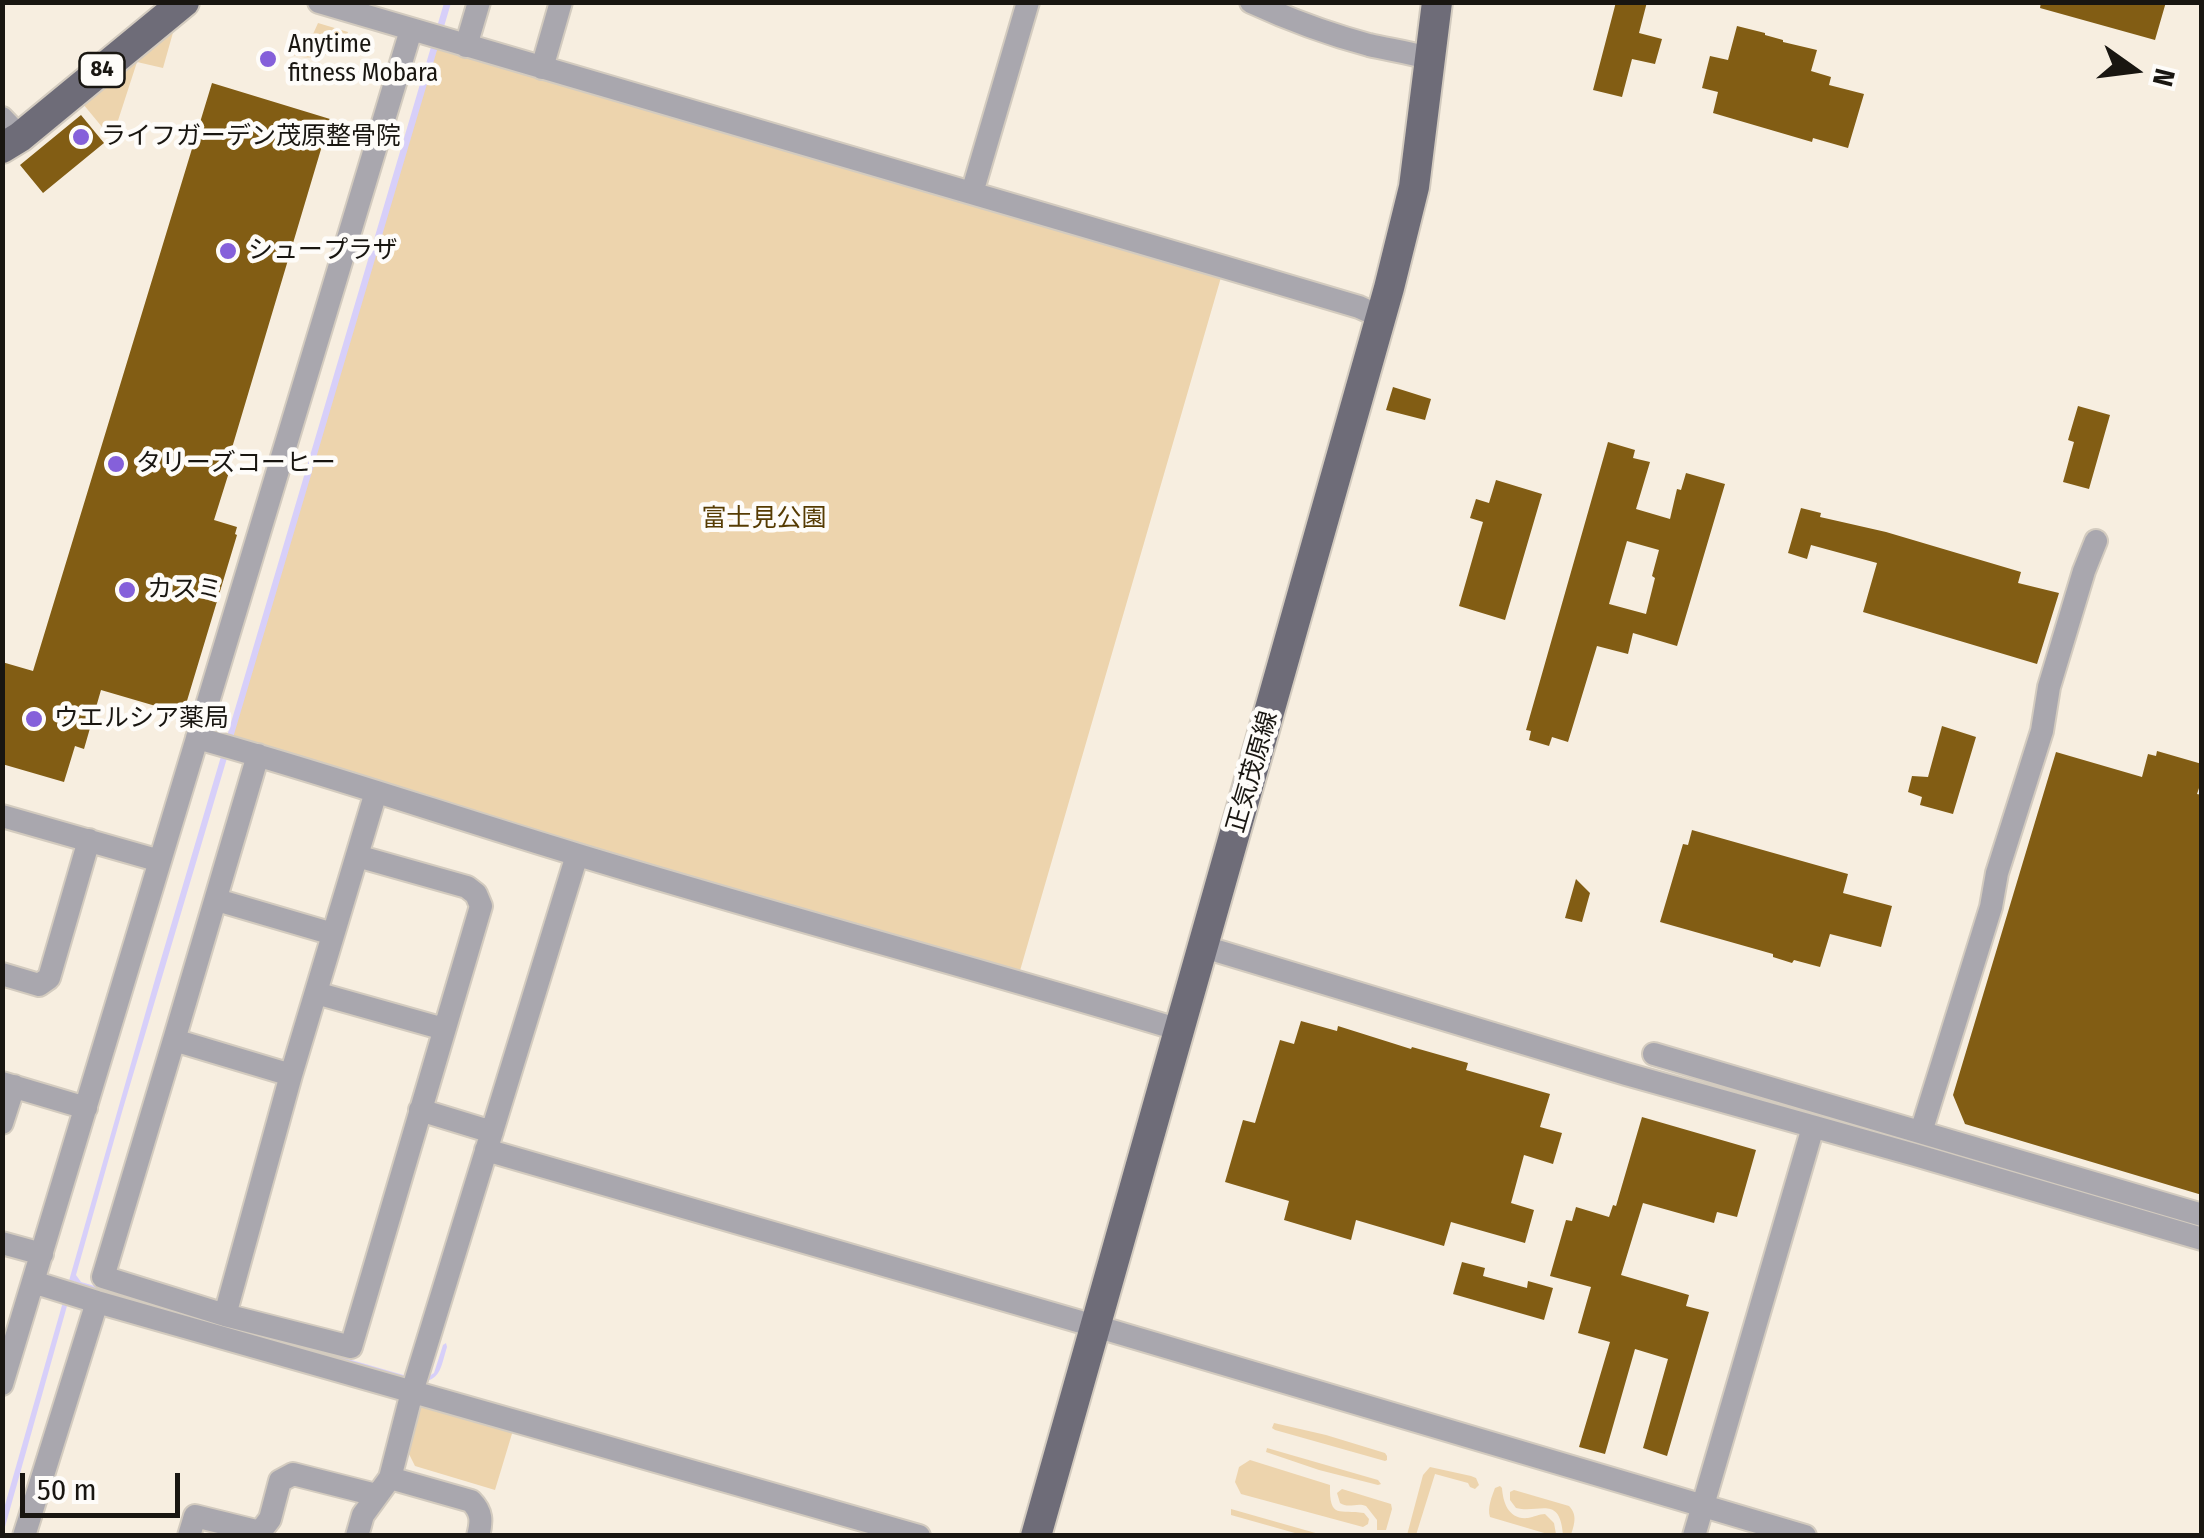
<!DOCTYPE html>
<meta charset="utf-8">
<style>
body{margin:0}
#map{position:relative;width:2204px;height:1538px;overflow:hidden;background:#f7eee0;font-family:"Fira Sans Condensed",sans-serif}
canvas{display:block}
.frame{position:absolute;inset:0;border:5px solid #191611;pointer-events:none}
.north{position:absolute;left:2084px;top:20px;width:100px;height:100px;-webkit-text-stroke:8px #fefcf9;paint-order:stroke;rotate:104deg;font-size:28px;font-weight:700;line-height:40px;text-align:center;color:#191611}
.north::after{content:'';display:block;margin:auto;width:35px;height:45px;background:#191611;clip-path:polygon(50% 0,100% 100%,50% 72%,0 100%)}
.scale{position:absolute;left:20px;top:1473px;width:160px;height:45px;box-sizing:border-box;border:5px solid #191611;border-top:0;padding-left:12px;font-size:30px;line-height:35px;white-space:nowrap;color:#191611;-webkit-text-stroke:8px #fefcf9;paint-order:stroke}
</style>
<div id="map">
<canvas width="2204" height="1538"></canvas>
<div class="frame"></div>
<div class="north">N</div>
<div class="scale">50 m</div>
</div>
<script>
const g = document.querySelector('canvas').getContext('2d');
g.lineJoin = 'round';
function fillPath(path, color) {
  g.fillStyle = color;
  g.fill(path, 'evenodd');
}
function strokePath(path, color, width, dash) {
  g.strokeStyle = color;
  g.lineWidth = width;
  g.lineCap = dash ? 'butt' : 'round';
  g.setLineDash(dash || []);
  g.stroke(path);
}
function drawText(font, color, halo, rows, align = 'center') {
  g.font = font + ' "Fira Sans Condensed","Noto Sans JP",sans-serif';
  g.lineWidth = 9;
  g.setLineDash([]);
  g.textBaseline = 'middle';
  g.strokeStyle = halo;
  g.fillStyle = color;
  for (const [text, x, y, turn = 0] of rows) {
    g.save();
    g.translate(x, y);
    g.rotate((+turn || 0) * Math.PI / 180);
    g.textAlign = isNaN(turn) ? turn : align;
    if (halo) g.strokeText(text, 0, 0);
    g.fillText(text, 0, 0);
    g.restore();
  }
}
const green = new Path2D(`
 M 318,23 L 348,32 C 342,55 314,62 293,55 L 305,52 Z
 M 174,29 L 163,68 L 137,62 L 112,139 L 83,104 Z
 M 439,38 L 1224,267 L 1017,981 L 229,748 Z
 M 422,1401 L 514,1427 L 495,1490 L 415,1466 L 408,1452 Z
 M 1274,1423 L 1326,1435 L 1385,1453 L 1387,1456 L 1387,1460 L 1385,1461 L 1275,1430 L 1272,1428 Z
 M 1267,1448 L 1378,1480 L 1381,1484 L 1378,1485 L 1319,1470 L 1266,1452 Z
 M 1250,1460 L 1330,1485 C 1329,1520 1340,1509 1364,1513 L 1369,1519 L 1368,1524 L 1363,1527 L 1241,1494 L 1235,1482 L 1239,1467 Z
 M 1430,1467 L 1471,1476 L 1476,1478 L 1479,1485 L 1475,1489 L 1470,1487 L 1468,1483 L 1435,1474 L 1416,1535 L 1407,1535 L 1423,1475 Z
 M 1500,1486 L 1502,1488 C 1503,1503 1509,1520 1528,1518 C 1534,1517 1539,1514 1545,1514 L 1554,1523 L 1556,1534 L 1551,1535 L 1490,1517 C 1487,1508 1492,1496 1495,1488 Z
 M 1342,1489 L 1391,1504 L 1392,1509 L 1386,1530 L 1377,1530 L 1377,1520 L 1366,1506 C 1357,1502 1349,1509 1340,1503 L 1337,1493 Z
 M 1514,1490 L 1569,1506 C 1578,1515 1574,1525 1571,1535 L 1563,1535 C 1560,1494 1539,1514 1516,1508 L 1510,1500 L 1510,1492 Z
 M 1231,1509 L 1319,1534 L 1321,1535 L 1302,1535 L 1231,1515 Z`);
const water = new Path2D(`
 M 444,3 L 451,3 L 122,1112 L 76,1275 L 81,1282 L 407,1376 L 426,1378 L 434,1373 L 443,1345 L 446,1343 L 447,1347 C 441,1366 441,1382 418,1382 L 78,1285 L 74,1281 L 3,1534 L 3,1512 L 156,976 Z`);
const building = new Path2D(`
 M 1616,2 L 1647,2 L 1639,33 L 1662,39 L 1655,64 L 1632,59 L 1622,97 L 1593,90 Z
 M 2041,2 L 2166,2 L 2155,40 L 2040,8 Z
 M 1737,26 L 1765,33 L 1765,35 L 1783,40 L 1783,42 L 1817,50 L 1811,71 L 1831,77 L 1829,85 L 1864,94 L 1848,148 L 1813,138 L 1812,142 L 1713,113 L 1718,92 L 1702,88 L 1710,56 L 1728,60 Z
 M 212,83 L 330,119 L 226,468 L 230,469 L 214,520 L 237,527 L 235,534 L 237,535 L 183,714 L 101,690 L 84,749 L 75,746 L 64,782 L 2,764 L 2,662 L 33,671 Z
 M 81,115 L 104,143 L 43,193 L 20,165 Z
 M 1393,387 L 1431,399 L 1425,420 L 1386,410 Z
 M 2078,406 L 2110,415 L 2089,489 L 2063,482 L 2074,442 L 2068,440 Z
 M 1608,442 L 1635,450 L 1633,458 L 1650,462 L 1636,509 L 1670,519 L 1677,489 L 1681,490 L 1686,473 L 1725,484 L 1677,646 L 1633,633 L 1628,654 L 1597,646 L 1568,742 L 1552,737 L 1549,746 L 1529,740 L 1531,731 L 1526,730 ZM 1627,541 L 1659,550 L 1652,576 L 1655,578 L 1646,614 L 1609,604 Z
 M 1496,480 L 1542,494 L 1505,620 L 1459,606 L 1483,522 L 1470,518 L 1476,499 L 1489,503 Z
 M 1801,508 L 1821,513 L 1820,517 L 1886,532 L 2021,572 L 2018,583 L 2059,593 L 2037,664 L 1863,612 L 1877,563 L 1811,545 L 1807,559 L 1788,553 Z
 M 1942,726 L 1976,737 L 1953,814 L 1920,805 L 1922,797 L 1908,792 L 1912,776 L 1928,777 Z
 M 2157,751 L 2202,764 L 2202,779 L 2197,794 L 2202,795 L 2202,1195 L 1965,1124 L 1953,1095 L 2056,752 L 2142,777 L 2148,754 L 2156,756 Z
 M 1692,830 L 1848,874 L 1843,893 L 1892,906 L 1881,947 L 1830,934 L 1820,967 L 1794,960 L 1792,963 L 1773,957 L 1773,954 L 1660,922 L 1683,844 L 1688,845 Z
 M 1576,879 L 1590,893 L 1582,922 L 1565,918 Z
 M 1301,1021 L 1337,1031 L 1338,1026 L 1411,1049 L 1412,1047 L 1468,1063 L 1466,1070 L 1550,1094 L 1540,1127 L 1562,1133 L 1553,1164 L 1524,1155 L 1511,1203 L 1534,1210 L 1525,1243 L 1451,1222 L 1444,1246 L 1356,1220 L 1351,1240 L 1284,1220 L 1289,1201 L 1225,1182 L 1243,1120 L 1255,1123 L 1280,1040 L 1294,1044 Z
 M 1642,1117 L 1756,1150 L 1737,1217 L 1717,1212 L 1714,1223 L 1643,1203 L 1621,1275 L 1689,1295 L 1686,1306 L 1709,1312 L 1667,1456 L 1643,1448 L 1668,1359 L 1635,1349 L 1605,1454 L 1579,1447 L 1610,1342 L 1578,1333 L 1591,1287 L 1550,1276 L 1566,1220 L 1572,1221 L 1576,1207 L 1609,1217 L 1613,1205 L 1616,1206 Z
 M 1462,1262 L 1485,1268 L 1483,1276 L 1527,1288 L 1528,1281 L 1553,1288 L 1544,1320 L 1453,1294 Z`);
const minor = new Path2D(`
 M 319,2 L 1224,267 L 1359,307 L 1381,317
 M 1251,2 C 1290,20 1328,34 1369,45 C 1390,50 1410,52 1430,59
 M 466,46 L 479,2
 M 542,68 L 561,2
 M 2,118 L 20,137
 M 972,193 L 1028,2
 M 197,738 C 324,773 449,816 575,854 C 775,915 979,969 1180,1030
 M 258,755 L 174,1040 L 291,1075
 M 2,816 L 160,861
 M 217,900 L 333,934
 M 1204,947 L 1626,1074 L 1915,1155 L 2202,1239
 M 2,974 L 39,985 L 49,978 L 89,840
 M 316,993 L 444,1029
 M 174,1040 L 103,1277 L 225,1315 L 351,1347 L 481,906 L 476,894 L 467,887 L 357,856
 M 1654,1054 L 2202,1215
 M 2,1083 L 86,1108
 M 420,1110 L 492,1132
 M 2,1123 L 14,1086
 M 1921,1132 L 1991,907 L 1997,873 L 2042,731 L 2049,687 L 2084,571 L 2096,541
 M 486,1150 L 1112,1331 L 1805,1536
 M 2,1243 L 42,1254
 M 33,1282 L 97,1302 L 919,1536
 M 225,1315 L 291,1075 L 376,792
 M 2,1384 L 411,30
 M 390,1478 L 471,1501 C 482,1512 482,1521 478,1536
 M 24,1536 L 97,1302
 M 189,1536 L 195,1516 L 260,1532
 M 257,1536 L 270,1519 L 280,1481 L 293,1474 L 376,1495
 M 357,1536 L 363,1515 L 390,1478 L 412,1392 L 577,855
 M 1694,1536 L 1813,1127`);
const major = new Path2D(`
 M 2,148 L 20,137 L 184,2
 M 1036,1536 L 1389,288 L 1414,187 L 1437,2`);
const markers = [
 [268,59,10,"#8560da"],
 [81,137,10,"#8560da"],
 [228,251,10,"#8560da"],
 [116,464,10,"#8560da"],
 [127,590,10,"#8560da"],
 [34,719,10,"#8560da"]
];
const shields = [
 [102,70,45]
];
const shieldNames = [
 ["84",102,70]
];
const poiNames = [
 ["Anytime",288,45],
 ["fitness Mobara",288,74],
 ["ライフガーデン茂原整骨院",101,137],
 ["シュープラザ",248,251],
 ["タリーズコーヒー",136,464],
 ["カスミ",147,590],
 ["ウエルシア薬局",54,719]
];
const parkNames = [
 ["富士見公園",764,519]
];
const streetNames = [
 ["正気茂原線",1253,772,-74]
];
fillPath(green, '#edd4ad');
fillPath(water, '#d7cff9');
fillPath(building, '#825d14');
strokePath(minor, '#d3cbbf', 26);
strokePath(major, '#d3cbbf', 34);
strokePath(minor, '#a9a7ae', 22);
strokePath(major, '#6e6c78', 30);
for (const [x, y, r, color] of markers) {
  const dot = new Path2D();
  dot.arc(x, y, r, 0, 2 * Math.PI);
  g.fillStyle = color;
  g.fill(dot);
  strokePath(dot, '#fefcf9', 4);
}
for (const [x, y, w] of shields) {
  const box = new Path2D();
  box.roundRect(x - w / 2, y - 17, w, 34, 8);
  g.fillStyle = '#fefcf9';
  g.fill(box);
  strokePath(box, '#191611', 2.5);
}
drawText('bold 22px', '#191611', null, shieldNames);
drawText('25px', '#191611', '#fefcf9', poiNames, 'left');
drawText('25px', '#563b02', '#fefcf9', parkNames);
drawText('25px', '#191611', '#fefcf9', streetNames);
</script>
